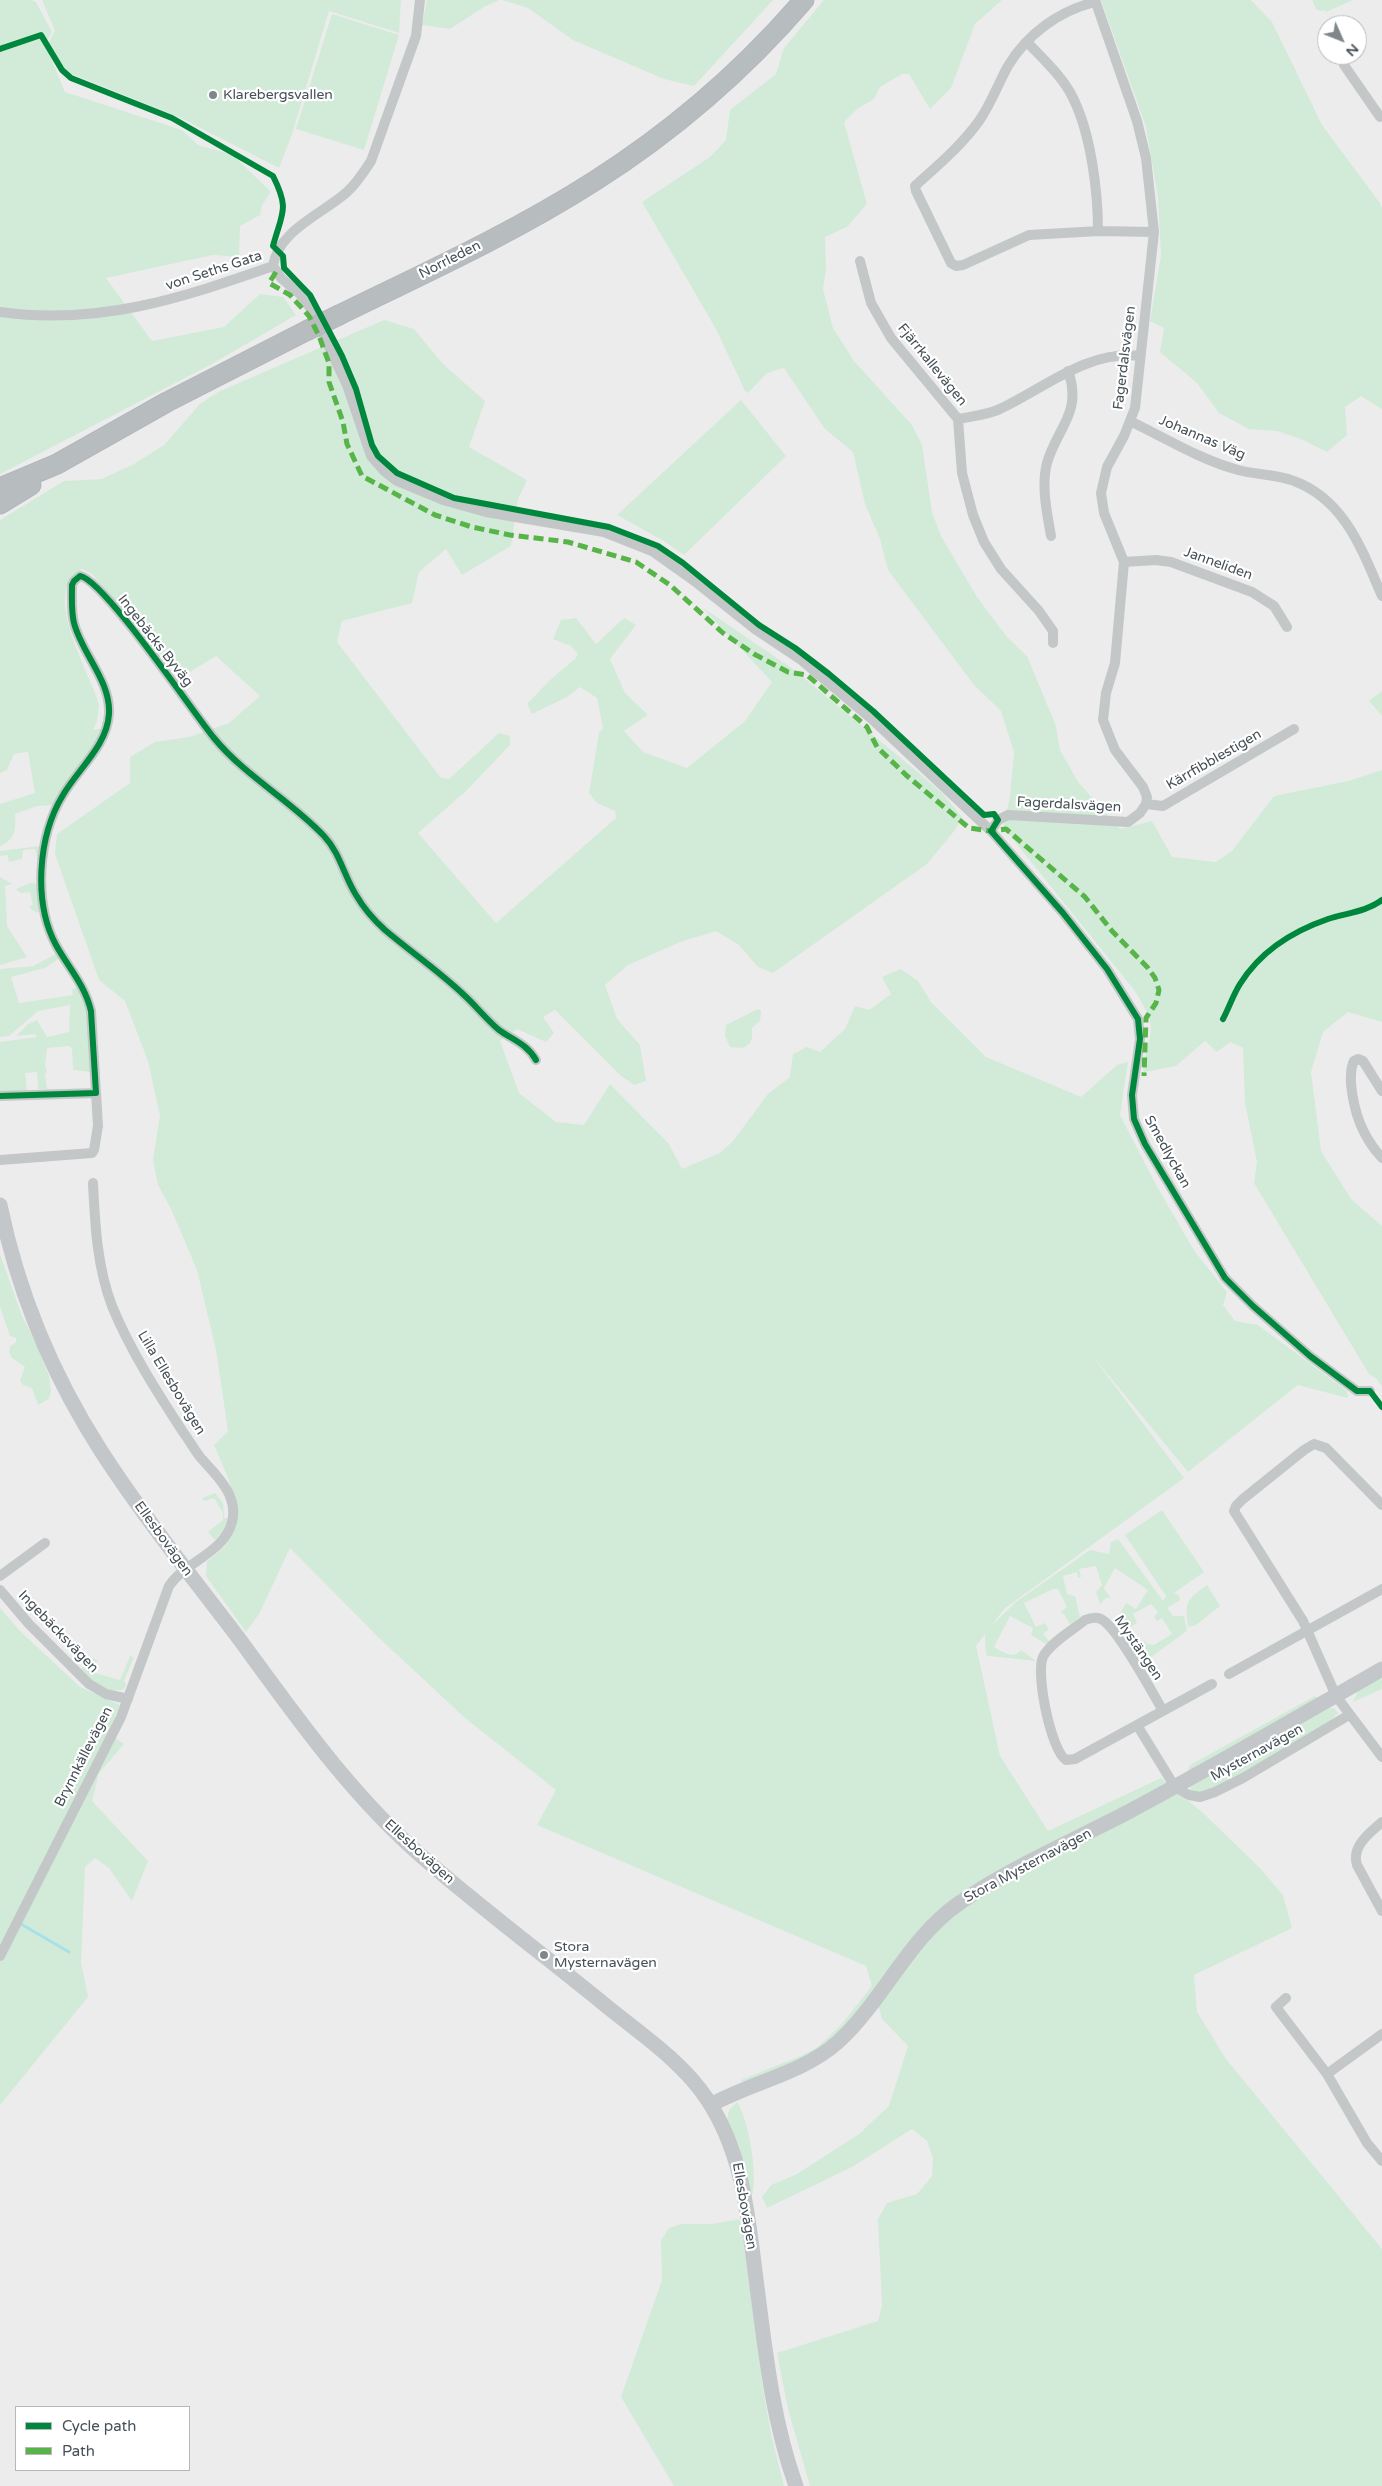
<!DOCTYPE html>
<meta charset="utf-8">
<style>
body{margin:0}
#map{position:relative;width:1382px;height:2486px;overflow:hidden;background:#edecec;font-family:"Varela Round",sans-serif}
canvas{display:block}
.legend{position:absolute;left:15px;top:2406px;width:175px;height:65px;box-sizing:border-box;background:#fff;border:1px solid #b5b9bc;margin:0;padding:6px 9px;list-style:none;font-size:15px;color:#455057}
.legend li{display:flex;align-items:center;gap:10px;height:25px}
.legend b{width:25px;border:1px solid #b5b9bc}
.north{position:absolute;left:1317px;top:15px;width:50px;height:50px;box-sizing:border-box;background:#fff;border:1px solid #b5b9bc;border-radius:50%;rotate:134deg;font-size:14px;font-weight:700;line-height:20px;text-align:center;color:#455057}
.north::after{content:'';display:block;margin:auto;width:18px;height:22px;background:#80878b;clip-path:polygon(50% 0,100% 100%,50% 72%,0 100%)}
</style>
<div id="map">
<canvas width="1382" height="2486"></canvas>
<ul class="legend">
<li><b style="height:6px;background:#00873e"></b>Cycle path</li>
<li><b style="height:6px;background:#57b448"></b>Path</li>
</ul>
<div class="north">N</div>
</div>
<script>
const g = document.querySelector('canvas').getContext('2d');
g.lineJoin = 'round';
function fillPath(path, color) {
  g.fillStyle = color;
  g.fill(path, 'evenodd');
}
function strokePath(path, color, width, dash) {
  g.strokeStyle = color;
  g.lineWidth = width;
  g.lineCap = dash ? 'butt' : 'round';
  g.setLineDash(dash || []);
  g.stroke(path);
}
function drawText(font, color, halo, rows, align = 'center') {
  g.font = font + ' "Varela Round",sans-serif';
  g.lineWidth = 4.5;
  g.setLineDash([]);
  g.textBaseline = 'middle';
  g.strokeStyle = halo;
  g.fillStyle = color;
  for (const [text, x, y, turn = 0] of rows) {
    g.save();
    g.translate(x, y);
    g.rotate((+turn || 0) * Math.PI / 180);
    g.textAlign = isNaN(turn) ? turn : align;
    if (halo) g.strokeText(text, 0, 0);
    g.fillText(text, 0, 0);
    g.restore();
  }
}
const green = new Path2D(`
 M 0,0 L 31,0 L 36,2 L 52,32 L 45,44 L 65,92 L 182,130 L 198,145 L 233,155 L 271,192 L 262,205 L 260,215 L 240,226 L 239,257 L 213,255 L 106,278 L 152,341 L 224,327 L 260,294 L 283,297 L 296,315 L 212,364 L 0,474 Z
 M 42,0 L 401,0 L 399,33 L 329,11 L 292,134 L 279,168 L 179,117 L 67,72 L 48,44 L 55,31 Z
 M 427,0 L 499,0 L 484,7 L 450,29 L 422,25 Z
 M 502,0 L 773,0 L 694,86 L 664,79 L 573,40 L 528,8 Z
 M 824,0 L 1002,0 L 975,24 L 951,88 L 930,109 L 909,74 L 902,74 L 880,87 L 874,99 L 857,109 L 844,122 L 867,204 L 847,227 L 825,237 L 826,270 L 823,289 L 833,328 L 854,361 L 912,425 L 922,445 L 932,512 L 941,536 L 977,597 L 1007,637 L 1027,656 L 1056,726 L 1060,750 L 1078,782 L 1120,829 L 1152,821 L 1172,857 L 1216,862 L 1232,851 L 1274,796 L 1348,781 L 1382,770 L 1382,1022 L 1348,1012 L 1323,1032 L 1311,1072 L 1321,1151 L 1351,1199 L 1382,1226 L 1382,1387 L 1377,1379 L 1369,1374 L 1254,1183 L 1257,1162 L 1245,1103 L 1243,1048 L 1230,1042 L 1217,1052 L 1205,1041 L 1176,1066 L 1144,1072 C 1141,1062 1151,1041 1151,1028 C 1151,1016 1141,1002 1135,991 L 1003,827 L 1010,797 L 1014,752 L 1001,711 L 974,685 L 888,570 L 880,539 L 865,504 L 853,452 L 825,429 L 784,368 L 767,373 L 748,393 L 745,391 L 716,329 L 642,202 L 710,157 L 726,140 L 730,110 L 776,74 L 784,48 Z
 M 1101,0 L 1251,0 L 1272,22 L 1322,125 L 1380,203 L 1382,209 L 1382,409 L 1361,396 L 1345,407 L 1347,435 L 1327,452 L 1303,440 L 1277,431 L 1249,429 L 1219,413 L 1197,383 L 1160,352 L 1164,328 L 1150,321 L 1161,255 L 1158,197 L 1146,127 Z
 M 1312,0 L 1353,0 L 1326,12 L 1325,10 L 1321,11 L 1316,9 Z
 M 332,14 L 399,35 L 364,150 L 296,129 Z
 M 384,320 L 414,329 L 443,364 L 485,401 L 469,447 L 527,480 L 518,499 L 511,546 L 462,575 L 446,549 L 419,572 L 412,603 L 342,621 L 337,642 L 441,778 L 449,779 L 499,733 L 510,736 L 510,745 L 466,791 L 418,833 L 496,923 L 616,818 L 615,811 L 597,803 L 589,793 L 599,733 L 603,728 L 597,698 L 580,687 L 567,697 L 532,714 L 527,704 L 549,681 L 575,659 L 578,654 L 571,646 L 553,639 L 561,620 L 576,618 L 596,644 L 624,618 L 636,625 L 610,659 L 625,693 L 648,715 L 624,731 L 643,752 L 687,768 L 745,721 L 772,682 L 702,607 L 793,669 L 914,769 L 942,793 L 962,817 L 955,830 L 927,864 L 773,973 L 758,967 L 739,945 L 716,931 L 680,942 L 628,965 L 605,985 L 617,1019 L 640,1045 L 646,1081 L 634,1085 L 620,1075 L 555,1010 L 543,1017 L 554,1033 L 546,1042 L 517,1029 L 500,1041 L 519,1093 L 556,1122 L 584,1125 L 610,1084 L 669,1144 L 682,1169 L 720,1153 L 733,1141 L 768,1094 L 790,1077 L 793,1054 L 807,1047 L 820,1052 L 845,1029 L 855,1006 L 869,1010 L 891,994 L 882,977 L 901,969 L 918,981 L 931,1002 L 986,1057 L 1081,1097 L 1117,1065 L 1128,1062 L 1120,1115 L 1156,1185 L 1195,1252 L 1227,1292 L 1223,1305 L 1235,1321 L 1258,1325 L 1347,1391 L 1348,1398 L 1298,1385 L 1188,1472 L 1091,1354 L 1184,1478 L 1004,1609 L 992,1625 L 1016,1602 L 1090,1550 L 1109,1554 L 1111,1542 L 1118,1539 L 1163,1601 L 1166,1596 L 1125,1535 L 1162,1510 L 1204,1572 L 1174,1593 L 1179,1595 L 1180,1600 L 1167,1608 L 1173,1616 L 1184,1616 L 1187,1631 L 1140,1665 L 1130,1649 L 1140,1645 L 1143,1640 L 1148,1644 L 1154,1645 L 1172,1634 L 1162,1618 L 1157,1621 L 1154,1617 L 1158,1612 L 1151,1604 L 1133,1614 L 1137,1623 L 1119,1634 L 1114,1624 L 1126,1603 L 1136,1609 L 1148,1590 L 1115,1568 L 1104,1588 L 1110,1598 L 1106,1598 L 1100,1604 L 1096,1592 L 1102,1585 L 1096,1566 L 1079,1569 L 1081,1577 L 1078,1578 L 1077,1572 L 1063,1576 L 1067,1594 L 1075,1596 L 1080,1617 L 1071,1626 L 1064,1614 L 1060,1613 L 1067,1607 L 1058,1589 L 1053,1589 L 1024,1603 L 1036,1627 L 1045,1623 L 1049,1629 L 1043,1634 L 1050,1642 L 1048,1645 L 1031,1635 L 1033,1628 L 1010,1616 L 994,1647 C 1004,1652 1012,1660 1021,1650 L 1036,1661 L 989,1656 L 986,1655 L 985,1634 L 976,1646 L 1000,1756 L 1048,1831 L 1161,1778 L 1203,1813 L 1259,1867 L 1283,1895 L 1292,1928 L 1194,1975 L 1197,2012 L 1226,2059 L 1382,2249 L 1382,2486 L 810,2486 L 788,2409 L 777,2353 L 878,2321 L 882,2305 L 878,2219 L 887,2203 L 917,2194 L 932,2176 L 933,2158 L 927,2141 L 912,2129 L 852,2167 L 767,2208 L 762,2197 L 771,2185 L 797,2174 L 859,2134 L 889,2106 L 908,2046 L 882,2019 L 874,1991 C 862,2005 852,2021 839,2033 C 812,2058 775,2071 742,2082 L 741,2080 L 803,2055 L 818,2047 L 841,2025 L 872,1986 L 866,1966 L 537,1825 L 556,1790 L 465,1718 L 378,1637 L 290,1548 L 259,1614 L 246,1632 L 206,1576 L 207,1562 C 213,1556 223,1550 227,1543 C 247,1510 227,1476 214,1445 L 228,1431 L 216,1350 L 197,1270 L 171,1209 L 158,1185 L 153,1160 L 160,1116 L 148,1061 L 125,1001 L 99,980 L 55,854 L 57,834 L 130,783 L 130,757 L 155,742 L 189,737 L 229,723 L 260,696 L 216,656 L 180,678 L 92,574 L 82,569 C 39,592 90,671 99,705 L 97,721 L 93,730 L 104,728 L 103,730 L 60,797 L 40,870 L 35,849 L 23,850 L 22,859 L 9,862 L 7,855 L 0,856 L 0,851 L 40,846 L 52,805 L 37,806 L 15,814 C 16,829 16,839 0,846 L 0,804 L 35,793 L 28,752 L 14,754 L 7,770 L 0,773 L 0,520 L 64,481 L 102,479 L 134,464 L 164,445 L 200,404 L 218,392 Z
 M 741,400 L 786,456 L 684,555 L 664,541 L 617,515 Z
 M 1382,691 L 1382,716 L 1369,701 Z
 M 0,877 L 12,884 L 5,886 L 7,926 L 27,957 L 0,965 Z
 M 31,883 L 40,884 L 42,909 L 37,913 L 31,909 L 29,906 L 33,905 L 30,892 L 20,893 L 16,889 Z
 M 58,953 L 61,957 L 45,968 L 11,977 L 19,1003 L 73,995 L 72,990 L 77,987 L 85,999 L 91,1072 L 73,1070 L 72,1049 L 70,1046 L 47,1048 L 45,1065 L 47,1073 L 45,1073 L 47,1089 L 38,1089 L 37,1072 L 25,1073 L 27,1090 L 0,1093 L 0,1042 L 37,1037 L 35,1034 L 16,1036 L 28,1024 L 37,1020 L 47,1037 L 69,1032 L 70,1005 L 38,1011 L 9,1036 L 0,1037 L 0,969 L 33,966 Z
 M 758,1009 L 761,1011 L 760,1021 L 752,1028 C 752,1037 754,1044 742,1048 L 730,1047 L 725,1036 L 726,1025 Z
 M 0,1254 L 22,1316 L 35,1341 L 49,1376 L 51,1391 L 49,1399 L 38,1405 L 32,1388 L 23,1385 L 20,1381 L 25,1367 L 12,1358 L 9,1352 L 10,1346 L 16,1342 L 16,1338 L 10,1336 L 0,1307 Z
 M 215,1493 L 223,1503 L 224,1518 L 228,1518 L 223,1531 L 215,1540 L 208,1532 L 223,1520 L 223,1513 L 214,1498 L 204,1501 L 202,1498 Z
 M 1207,1585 L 1220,1606 L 1196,1625 L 1188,1627 C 1185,1601 1186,1600 1207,1585 Z
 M 0,1608 L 21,1632 L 80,1687 L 120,1705 L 108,1733 L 124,1744 L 99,1773 L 92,1801 L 148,1861 L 132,1901 L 109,1868 L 95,1858 L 85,1867 L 81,1962 L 88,1997 L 0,2105 Z
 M 130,1656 L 134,1657 L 124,1681 L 126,1684 L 124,1689 C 105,1695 92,1681 80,1670 L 91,1658 L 97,1660 L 95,1673 L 120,1680 Z
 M 1382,1678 L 1382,1689 L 1353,1702 L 1360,1687 Z
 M 1315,1696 L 1318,1699 L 1188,1771 L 1190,1765 Z
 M 1327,1708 L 1334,1708 L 1338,1713 L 1329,1722 L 1224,1784 L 1200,1793 L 1191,1791 L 1190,1786 Z
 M 737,2102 C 749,2119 759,2180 751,2199 L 727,2120 L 729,2110 Z
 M 741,2219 L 762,2383 L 771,2434 L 784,2486 L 674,2486 L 621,2397 L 662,2280 L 661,2240 L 669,2228 L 681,2224 L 712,2224 Z`);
const stream = new Path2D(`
 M 21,1924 L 69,1952`);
const street = new Path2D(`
 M 1095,2 C 1059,11 1027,34 1008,66 C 998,84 991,104 979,121 C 961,146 938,165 915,186 L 916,191 L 951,263 L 956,266 L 963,265 L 1029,235 L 1099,231 L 1154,232
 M 1027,42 C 1043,59 1063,77 1073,98 C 1091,134 1098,192 1098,231
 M 1344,65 L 1380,117
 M 860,261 L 871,303 L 891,338 L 958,419 L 962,473 L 973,515 L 984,542 L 1001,569 L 1039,611 L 1053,631 L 1053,643
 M 273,266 L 281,278 L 302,296 L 312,311 L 347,385 L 371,456 L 384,471 L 397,481 L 443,500 L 486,512 L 604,532 L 652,551 L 697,583 L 755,629 L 800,659 L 874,721 L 991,831 L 1063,913 L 1107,969 L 1138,1019 L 1140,1039 L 1132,1095 L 1134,1119 L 1145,1144 L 1225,1278 L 1253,1306 L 1310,1356 L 1357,1391 L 1370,1391
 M 273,266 C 278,230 324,213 347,192 C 357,183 364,172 371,161 L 416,36 L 420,0
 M 0,312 C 98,326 182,298 273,266
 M 958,419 C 972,416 989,415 1002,408 C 1046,387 1088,350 1140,356
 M 1130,421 C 1165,438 1201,460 1238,470 C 1256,475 1277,474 1294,481 C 1345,500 1362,550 1382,596
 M 1051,536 C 1047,513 1041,486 1047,463 C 1057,428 1083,412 1068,371
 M 1124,562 L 1156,560 L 1171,562 L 1252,592 L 1274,606 L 1287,627
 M 1146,804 L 1163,806 L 1294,729
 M 991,831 L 998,820 L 1008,815 L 1128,822 L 1140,813 L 1146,804 L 1147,797 L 1143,787 L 1115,750 L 1103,720 L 1106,693 L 1115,663 L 1124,562 L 1104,513 L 1101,493 L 1107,467 L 1124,436 L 1135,408 L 1154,232 L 1146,158 L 1137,121 L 1095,0
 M 1382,1091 L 1363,1061 L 1358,1059 L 1354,1061 C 1350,1068 1351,1076 1351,1084 C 1354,1113 1362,1136 1382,1158
 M 0,1096 L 96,1093 L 91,1011 C 85,985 68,967 56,945 C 33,902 38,836 63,795 C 78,769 107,746 109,714 C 111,681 82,654 74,623 C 71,611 72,598 72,585 L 74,581 L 80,576 C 104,580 192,711 214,738 C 245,776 290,800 324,836 C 340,853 344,876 356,895 C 363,907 375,921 385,930 C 411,952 440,972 464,995 C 476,1006 486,1019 499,1030 C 513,1040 527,1044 536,1060
 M 0,1160 L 92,1153 L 94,1150 L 98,1126 L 96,1093
 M 1382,1505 L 1326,1448 L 1314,1444 L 1304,1450 L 1243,1499 L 1236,1506 L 1234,1511 L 1303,1621 L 1336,1696 L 1382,1757
 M 0,1576 L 45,1543
 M 0,1590 L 29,1624 L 89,1684 L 106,1694 L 128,1699
 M 1229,1674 L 1382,1589
 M 1163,1711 C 1151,1690 1120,1633 1104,1621 C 1098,1616 1092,1617 1085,1620 C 1073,1630 1053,1641 1044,1655 C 1034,1669 1051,1751 1066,1760 L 1075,1759 L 1212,1684
 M 1137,1725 L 1175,1787 L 1189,1795 L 1200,1797 L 1215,1792 L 1243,1778 L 1349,1715
 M 1382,1822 C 1370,1833 1351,1846 1357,1865 L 1382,1911
 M 0,1956 L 121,1717 L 169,1586 C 186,1561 224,1553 232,1522 C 239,1495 216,1475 200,1457 C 194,1449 189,1440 183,1432 C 157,1392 130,1350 112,1306 C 97,1267 95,1224 93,1183
 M 1286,1998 L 1276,2007 L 1327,2074 L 1367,2143 L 1382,2161
 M 1327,2074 L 1382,2034`);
const secondary = new Path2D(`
 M 0,1205 C 18,1292 53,1376 101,1451 C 143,1516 193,1578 240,1640 C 297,1718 353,1798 427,1861 C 486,1912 549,1959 610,2009 C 644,2036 683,2063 707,2099 C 743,2153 748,2216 756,2279 C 765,2349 772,2419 796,2486
 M 711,2105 C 752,2082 802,2074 838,2042 C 882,2002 909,1938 958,1904 C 1011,1867 1073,1841 1130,1811 C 1215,1766 1298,1717 1382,1669`);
const highway = new Path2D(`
 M 339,315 C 425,273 513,233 593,182 C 672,132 743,71 804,0
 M 0,488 L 57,464 L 167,402 L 306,331
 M 0,504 L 31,485`);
const highwayBridge = new Path2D(`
 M 306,331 L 339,315`);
const quiet = new Path2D(`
 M 276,272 L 269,283 L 290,295 L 309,316 L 319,336 L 329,363 L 329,382 L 343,422 L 347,444 L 362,476 L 435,515 L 472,527 L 510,535 L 568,542 L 636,562 L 670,585 L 723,633 L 754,654 L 788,672 L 807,675 L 867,727 L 877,747 L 906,775 L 969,828 L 991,831 L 1006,829 L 1085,897 L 1112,931 L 1148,968 L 1155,978 L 1159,990 L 1156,1003 L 1146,1018 L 1144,1076`);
const cycleway = new Path2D(`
 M 0,49 L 41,35 L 62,70 L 71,78 L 172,118 L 273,176 C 290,210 282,212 273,246 L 283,256 L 284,268 L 310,295 L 342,356 L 356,389 L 372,445 L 378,456 L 397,473 L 454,498 L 609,527 L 658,546 L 683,563 L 759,625 L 795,648 L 829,674 L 873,711 L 984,815 L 994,814 L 998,820 L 991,831 L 1063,913 L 1107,969 L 1138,1019 L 1140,1039 L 1132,1095 L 1134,1119 L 1145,1144 L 1225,1278 L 1253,1306 L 1310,1356 L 1357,1391 L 1370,1391 L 1382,1407
 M 1223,1019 C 1229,1008 1233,995 1240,984 C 1260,952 1293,931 1328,919 C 1346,913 1366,912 1382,900
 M 0,1096 L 96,1093 L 91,1011 C 85,985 68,967 56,945 C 33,902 38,836 63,795 C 78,769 107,746 109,714 C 111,681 82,654 74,623 C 71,611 72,598 72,585 L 74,581 L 80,576 C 104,580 192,711 214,738 C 245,776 290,800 324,836 C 340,853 344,876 356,895 C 363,907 375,921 385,930 C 411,952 440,972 464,995 C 476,1006 486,1019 499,1030 C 513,1040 527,1044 536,1060`);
const markers = [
 [213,95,5,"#80878b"],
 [544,1955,5,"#80878b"]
];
const poiNames = [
 ["Klarebergsvallen",223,95],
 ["Stora",554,1947],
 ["Mysternavägen",554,1963]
];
const streetNames = [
 ["Norrleden",450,260,-27],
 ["von Seths Gata",214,271,-18],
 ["Fagerdalsvägen",1125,358,-83],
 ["Fjärrkallevägen",932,365,51],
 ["Johannas Väg",1202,438,23],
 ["Janneliden",1218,564,20],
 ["Ingebäcks Byväg",155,641,52],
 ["Kärrfibblestigen",1214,760,-30],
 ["Fagerdalsvägen",1069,805,3],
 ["Smedlyckan",1167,1152,61],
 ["Lilla Ellesbovägen",171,1383,59],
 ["Ellesbovägen",163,1539,54],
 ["Ingebäcksvägen",58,1632,46],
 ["Mystängen",1138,1648,56],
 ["Mysternavägen",1257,1753,-29],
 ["Brynnkällevägen",84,1757,-63],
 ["Ellesbovägen",419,1852,42],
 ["Stora Mysternavägen",1028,1866,-28],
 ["Ellesbovägen",744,2206,80]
];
fillPath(green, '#d1ebd8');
strokePath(stream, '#a7e1e8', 3);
strokePath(highway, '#b2b7bb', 21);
strokePath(street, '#c3c7c8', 10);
strokePath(secondary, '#c4c7c9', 15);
strokePath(highway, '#b7bcbf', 19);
strokePath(highwayBridge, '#b2b7bb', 21, []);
strokePath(highwayBridge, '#b7bcbf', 19);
strokePath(quiet, '#57b448', 5, [10, 5]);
strokePath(cycleway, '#00873e', 6);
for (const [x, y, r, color] of markers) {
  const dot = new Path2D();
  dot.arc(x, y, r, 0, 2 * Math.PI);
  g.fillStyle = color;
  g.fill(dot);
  strokePath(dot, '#fff', 2);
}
drawText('14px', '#455057', '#fff', poiNames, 'left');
drawText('14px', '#455057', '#fff', streetNames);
</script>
